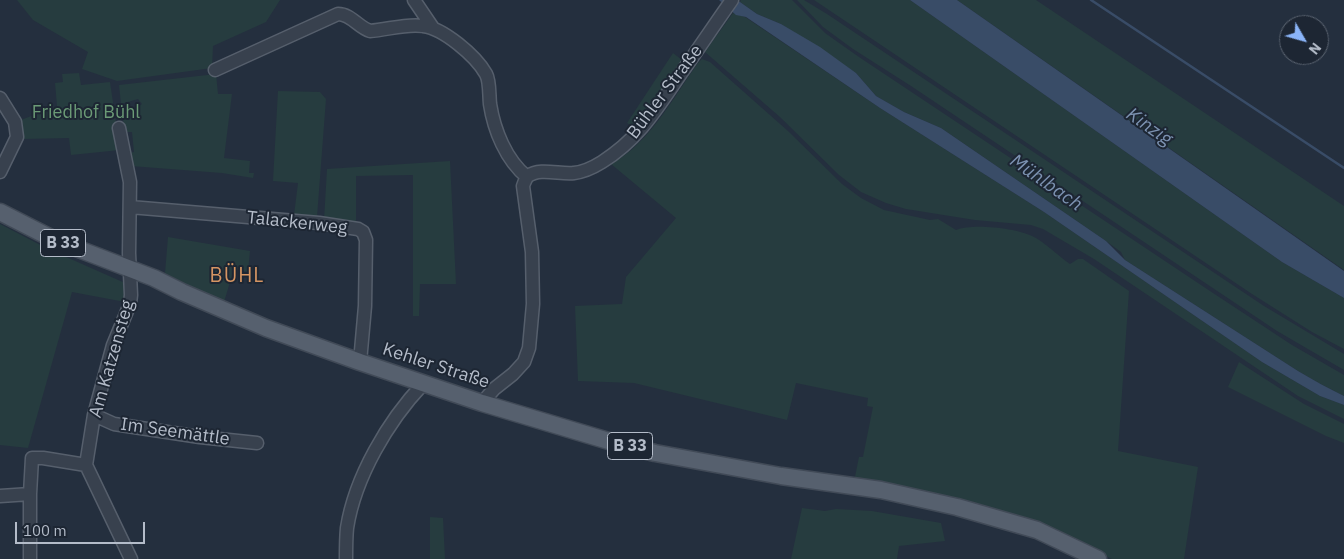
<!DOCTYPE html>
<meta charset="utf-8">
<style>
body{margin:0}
#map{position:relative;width:1344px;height:559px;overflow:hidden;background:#242f3e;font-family:"IBM Plex Sans",sans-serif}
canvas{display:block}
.north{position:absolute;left:1279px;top:15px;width:50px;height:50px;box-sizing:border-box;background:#1d2633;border:1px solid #59626f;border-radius:50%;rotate:128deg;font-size:14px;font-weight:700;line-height:20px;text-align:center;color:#b4bcc9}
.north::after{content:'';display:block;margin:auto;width:18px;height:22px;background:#8ab4f8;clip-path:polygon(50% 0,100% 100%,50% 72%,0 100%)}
.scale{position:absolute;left:15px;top:522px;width:130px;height:22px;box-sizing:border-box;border:2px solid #b4bcc9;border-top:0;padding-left:6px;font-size:15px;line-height:18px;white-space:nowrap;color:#b4bcc9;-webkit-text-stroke:4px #1d2633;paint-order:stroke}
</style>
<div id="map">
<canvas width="1344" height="559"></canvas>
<div class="north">N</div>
<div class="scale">100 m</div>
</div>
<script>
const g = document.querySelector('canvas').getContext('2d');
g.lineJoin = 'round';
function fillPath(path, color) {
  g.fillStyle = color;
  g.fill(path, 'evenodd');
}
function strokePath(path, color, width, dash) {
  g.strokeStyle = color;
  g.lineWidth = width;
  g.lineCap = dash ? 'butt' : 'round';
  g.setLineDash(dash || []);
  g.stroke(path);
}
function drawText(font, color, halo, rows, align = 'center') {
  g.font = font + ' "IBM Plex Sans",sans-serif';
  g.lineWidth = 4;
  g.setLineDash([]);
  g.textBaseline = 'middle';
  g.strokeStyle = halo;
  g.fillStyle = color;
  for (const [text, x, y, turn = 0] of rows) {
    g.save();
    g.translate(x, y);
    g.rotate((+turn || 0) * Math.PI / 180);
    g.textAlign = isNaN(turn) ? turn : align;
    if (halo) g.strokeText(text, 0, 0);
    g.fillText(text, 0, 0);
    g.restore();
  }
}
const green = new Path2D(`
 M 17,0 L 280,0 L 266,22 L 213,46 L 212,68 L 117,81 L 82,69 L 88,52 L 33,20 Z
 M 741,0 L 792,0 L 825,33 L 859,57 L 1213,293 L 1292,345 L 1344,375 L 1344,396 C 1328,388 1313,380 1298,371 L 1125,260 L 1121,252 L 1106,241 L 941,128 L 904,112 L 876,96 L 856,73 L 781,24 L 757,14 L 740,2 Z
 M 797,0 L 804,0 L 827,14 L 1264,306 L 1344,354 L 1344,370 L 1277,331 L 911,86 L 853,49 L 823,27 Z
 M 814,0 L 910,0 L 1282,262 L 1344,298 L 1344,349 L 1312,332 L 1252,294 Z
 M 957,0 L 1036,0 L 1344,206 L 1344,270 Z
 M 733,13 L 745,17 L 880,108 L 1044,212 L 1262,362 L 1320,396 L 1344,405 L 1344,419 L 1298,396 L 1094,259 L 1043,229 L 1031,225 L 975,220 L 906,209 L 886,203 L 861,192 L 839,175 L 780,117 L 705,52 Z
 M 673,53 L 682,60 L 635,128 L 627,123 Z
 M 702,59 L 710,62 L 788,131 L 842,184 L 861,198 L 884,210 L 930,220 L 938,219 L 956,230 C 972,223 1016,228 1032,236 C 1045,242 1058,256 1070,264 L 1078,259 L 1083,259 L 1129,291 L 1118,451 L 1198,467 L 1184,559 L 1112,559 L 1100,553 L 854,482 L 859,457 L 863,457 L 873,407 L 867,406 L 868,398 L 796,383 L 787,420 L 634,383 L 578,381 L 575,306 L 622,304 L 626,277 L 676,218 L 611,164 C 650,143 673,98 698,63 Z
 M 79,73 L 81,85 L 110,82 L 120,150 L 71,155 L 69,138 L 22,139 L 21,120 L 57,106 L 55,83 L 63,82 L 62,74 Z
 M 216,74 L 218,94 L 232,94 L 224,158 L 250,161 L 249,173 L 254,173 L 253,178 L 222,173 L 131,166 L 129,153 L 134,152 L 132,132 L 124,132 L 123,117 L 142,104 L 138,99 L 121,104 L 119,85 Z
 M 278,91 L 320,92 L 326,99 L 317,217 L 294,215 L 298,183 L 273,181 Z
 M 450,161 L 456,284 L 420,284 L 419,316 L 413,316 L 413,175 L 356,176 L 356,221 L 324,220 L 327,169 Z
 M 0,224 L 48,249 L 125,283 L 125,302 L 72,292 L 28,448 L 0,445 Z
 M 168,237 L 250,251 L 248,272 L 234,269 L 224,302 L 208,297 L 165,273 Z
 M 1239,362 L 1304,404 L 1344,424 L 1344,443 L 1326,436 L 1228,387 Z
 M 802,508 L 825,511 L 836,509 L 872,511 L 941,523 L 945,541 L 899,546 L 897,559 L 791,559 Z
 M 430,517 L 443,518 L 445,559 L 430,559 Z`);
const water = new Path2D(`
 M 719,0 L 736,0 L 740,2 L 757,14 L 781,24 L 820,47 L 856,73 L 876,96 L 904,112 L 941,128 L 1106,241 L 1125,260 L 1298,371 C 1313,380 1328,388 1344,396 L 1344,405 L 1320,396 L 1262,362 L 1044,212 L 880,108 L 746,17 L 736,15 Z
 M 910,0 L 957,0 L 1344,271 L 1344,298 L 1282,262 Z`);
const stream = new Path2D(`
 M 1091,0 L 1344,168`);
const minor = new Path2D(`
 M 414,0 L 433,28
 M 215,70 L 338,14 C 351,14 358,27 370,31 C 387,30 407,23 423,26 C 443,28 476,56 486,74 C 490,81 489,95 490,104 C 494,130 506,160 527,177
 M 0,98 L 15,122 L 17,137 L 0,172
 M 119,128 L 130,182 L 129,253 L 131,295 L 130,304 L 113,345 L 94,415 L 86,465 L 131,559
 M 130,207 L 319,223 L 358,229 L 363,232 L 366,240 L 365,306 L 360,362
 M 482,403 L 494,389 L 513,374 L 524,362 L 529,348 L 533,304 L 532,252 L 523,186 C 524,183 526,178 528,176 C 540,167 561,175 574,173 C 583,172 594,167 602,162 C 640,138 657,108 682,72 C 699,48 715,24 732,0
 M 94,415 L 114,424 L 200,437 L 257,443
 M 0,496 L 30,494
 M 30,559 L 30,494 L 32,458 L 43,458 L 86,465
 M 346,559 C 346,549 346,538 347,528 C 355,477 388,421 423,384`);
const major = new Path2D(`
 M 0,212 L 55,240 L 154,278 L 182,292 L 266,328 L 360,362 L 482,403 L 612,442 L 655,453 L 781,476 L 881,490 L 957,507 L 1037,530 L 1098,559`);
const shields = [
 [63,243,45],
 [630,446,45]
];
const shieldNames = [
 ["B 33",63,243],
 ["B 33",630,446]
];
const streetNames = [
 ["Bühler Straße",665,92,-53],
 ["Talackerweg",297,223,6],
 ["Am Katzensteg",112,359,-74],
 ["Kehler Straße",436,366,18],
 ["Im Seemättle",175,432,8]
];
const parkNames = [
 ["Friedhof Bühl",86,113]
];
const waterNames = [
 ["Kinzig",1149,127,35],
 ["Mühlbach",1046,183,35]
];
const quarterNames = [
 ["BÜHL",237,276]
];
fillPath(green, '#263c3f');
fillPath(water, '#394c67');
strokePath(stream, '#394c67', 2.5);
strokePath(minor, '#565f6c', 15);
strokePath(major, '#414a57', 19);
strokePath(minor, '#38414e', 12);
strokePath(major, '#56606e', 16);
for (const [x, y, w] of shields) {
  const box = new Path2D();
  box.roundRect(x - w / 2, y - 13.5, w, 27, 4);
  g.fillStyle = '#1d2633';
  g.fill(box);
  strokePath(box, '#b4bcc9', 1);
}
drawText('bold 16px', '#b4bcc9', null, shieldNames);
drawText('18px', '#b4bcc9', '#1d2633', streetNames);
drawText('18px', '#6b9a76', '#1d2633', parkNames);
drawText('italic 19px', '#7c92b1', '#1d2633', waterNames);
g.letterSpacing = '1px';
drawText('20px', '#d59563', '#1d2633', quarterNames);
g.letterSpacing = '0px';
</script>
